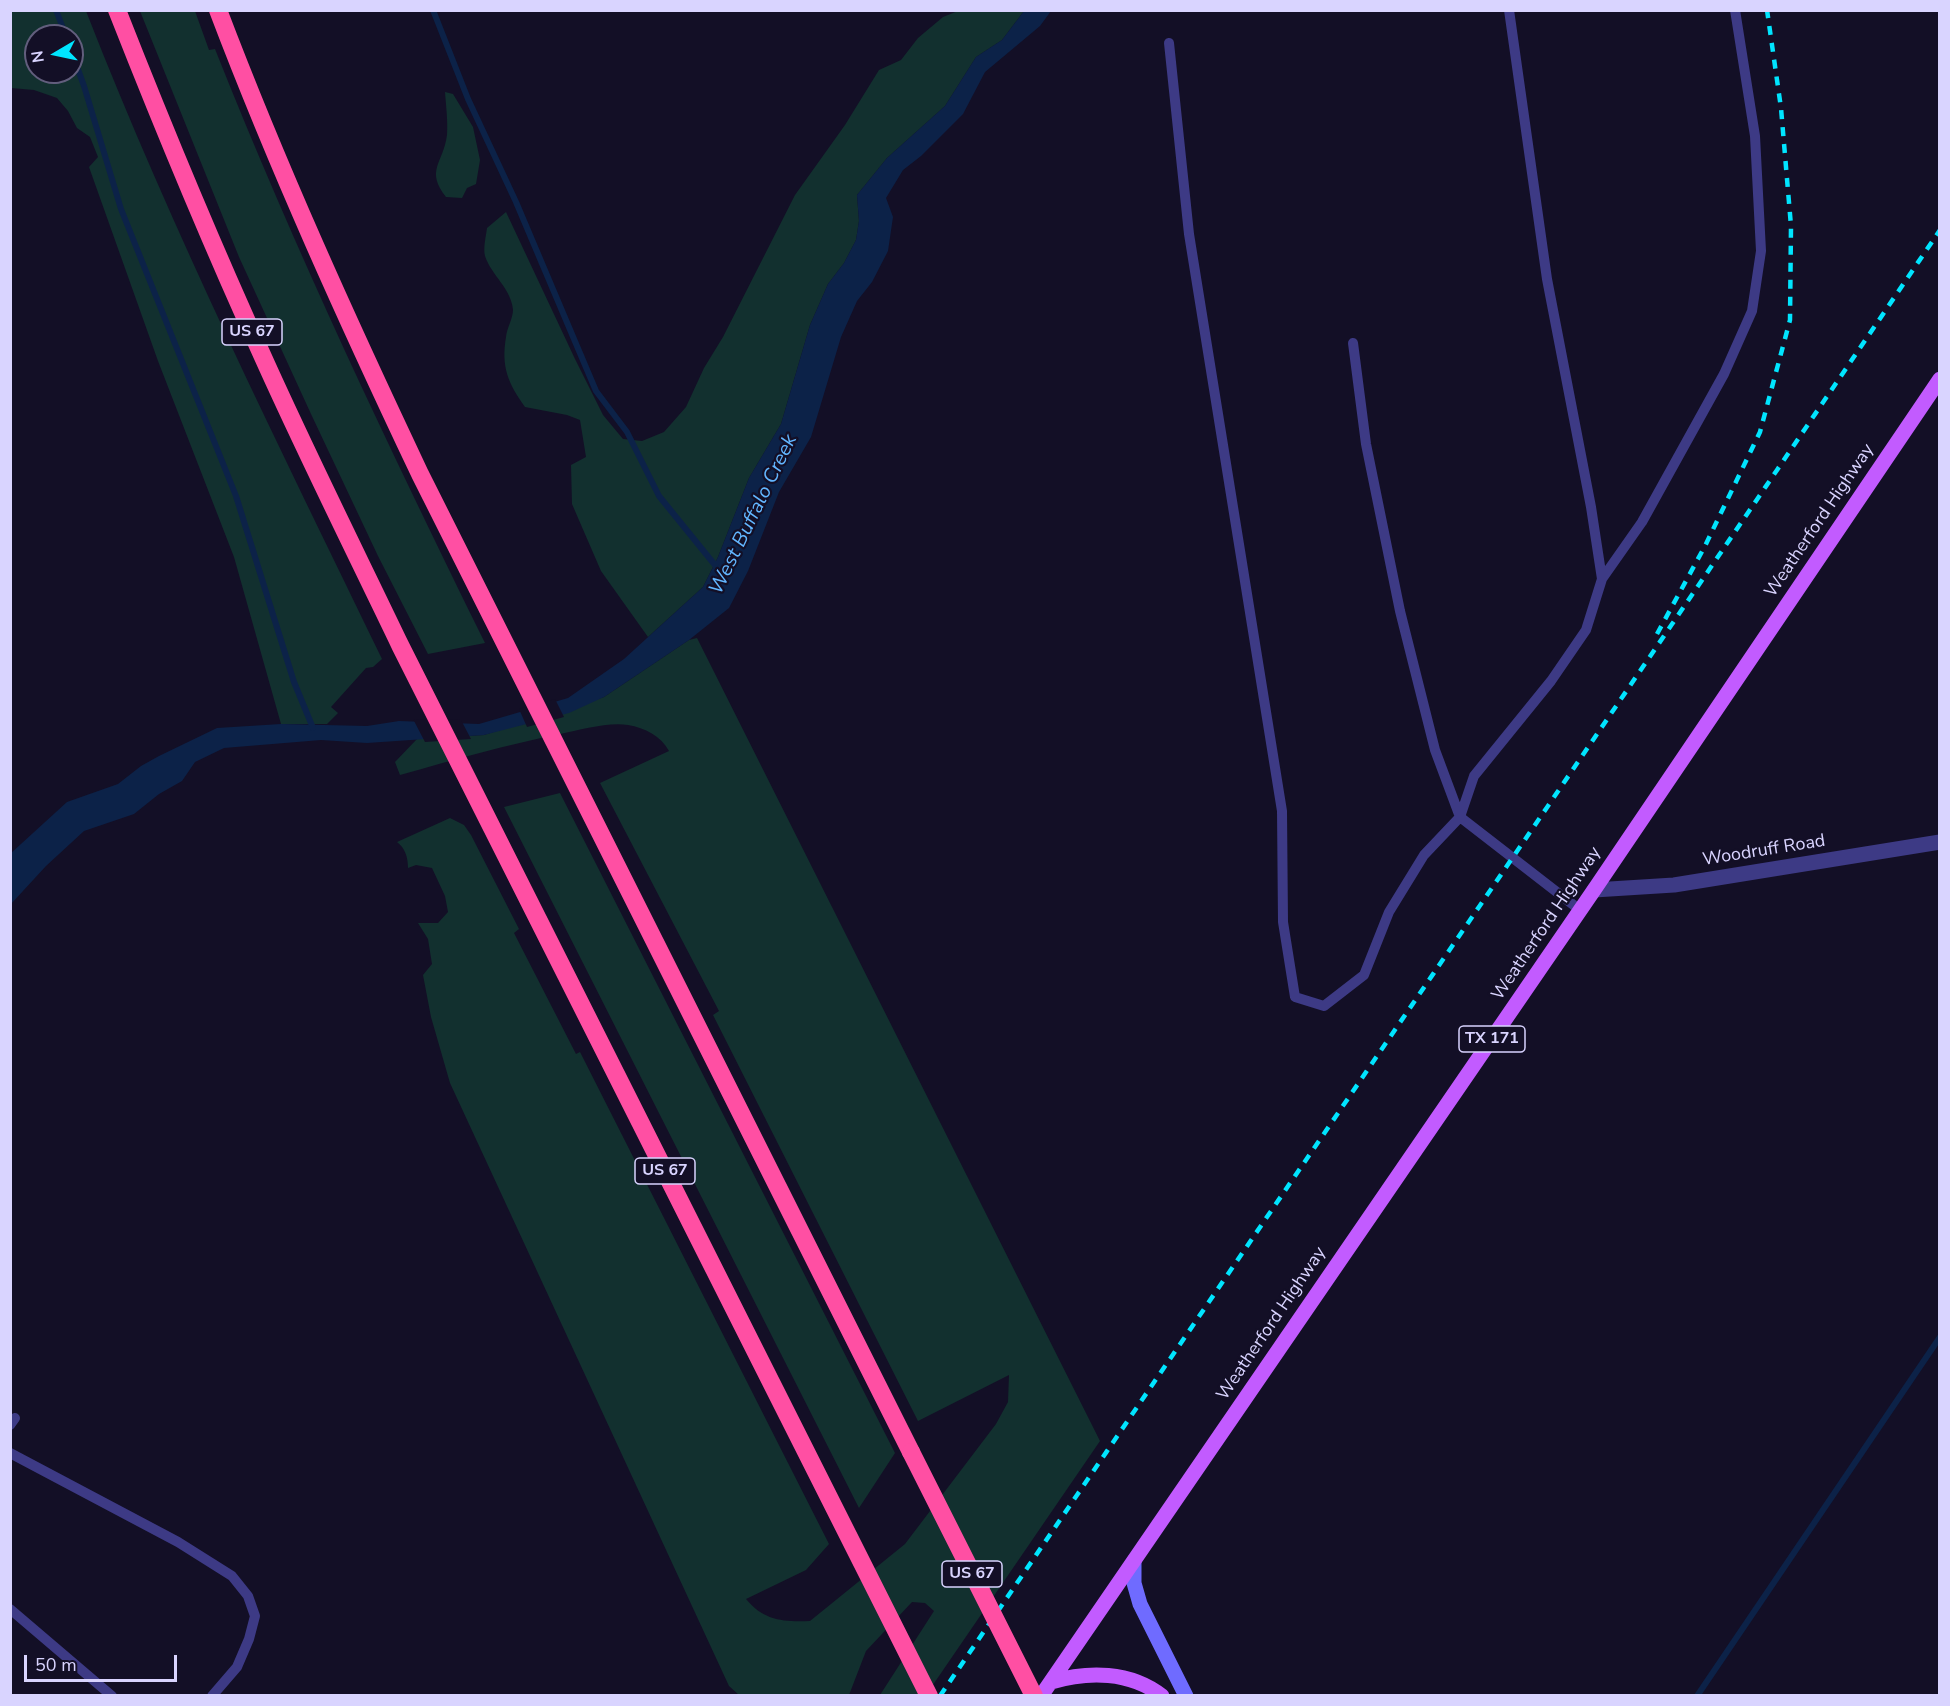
<!DOCTYPE html>
<style>
body{margin:0}
#map{position:relative;width:1950px;height:1706px;overflow:hidden;background:#130f26;font-family:"Nunito Sans",sans-serif}
canvas{display:block}
.frame{position:absolute;inset:0;border:12px solid #d9d4ff;pointer-events:none}
.north{position:absolute;left:24px;top:24px;width:60px;height:60px;box-sizing:border-box;background:#130f26;border:2px solid #625e7d;border-radius:50%;rotate:261deg;font-size:16px;font-weight:700;line-height:24px;text-align:center;color:#d9d4ff}
.north::after{content:'';display:block;margin:auto;width:21px;height:27px;background:#00e5ff;clip-path:polygon(50% 0,100% 100%,50% 72%,0 100%)}
.scale{position:absolute;left:24px;top:1655px;width:153px;height:27px;box-sizing:border-box;border:3px solid #d9d4ff;border-top:0;padding-left:8px;font-size:18px;line-height:21px;white-space:nowrap;color:#d9d4ff;-webkit-text-stroke:4px #130f26;paint-order:stroke}
</style>
<div id="map">
<canvas width="1950" height="1706"></canvas>
<div class="frame"></div>
<div class="north">N</div>
<div class="scale">50 m</div>
</div>
<script>
const g = document.querySelector('canvas').getContext('2d');
g.lineJoin = 'round';
function fillPath(path, color) {
  g.fillStyle = color;
  g.fill(path, 'evenodd');
}
function strokePath(path, color, width, dash) {
  g.strokeStyle = color;
  g.lineWidth = width;
  g.lineCap = dash ? 'butt' : 'round';
  g.setLineDash(dash || []);
  g.stroke(path);
}
function drawText(font, color, halo, rows, align = 'center') {
  g.font = font + ' "Nunito Sans",sans-serif';
  g.lineWidth = 4.5;
  g.setLineDash([]);
  g.textBaseline = 'middle';
  g.strokeStyle = halo;
  g.fillStyle = color;
  for (const [text, x, y, turn = 0] of rows) {
    g.save();
    g.translate(x, y);
    g.rotate((+turn || 0) * Math.PI / 180);
    g.textAlign = isNaN(turn) ? turn : align;
    if (halo) g.strokeText(text, 0, 0);
    g.fillText(text, 0, 0);
    g.restore();
  }
}
const green = new Path2D(`
 M 10,11 L 86,11 C 173,234 278,444 382,659 L 373,667 L 366,668 L 331,707 L 338,713 L 327,724 L 281,724 L 234,557 L 158,361 L 89,167 L 98,157 L 90,137 L 77,128 L 68,111 L 57,98 L 34,90 L 11,88 ZM 36,36 L 72,36 L 72,72 L 36,72 Z
 M 140,11 L 195,11 L 209,50 L 215,49 C 295,251 389,448 485,643 L 428,654 L 378,556 L 311,414 L 239,257 Z
 M 958,11 L 1024,11 L 1002,40 L 976,57 L 945,106 L 887,158 L 857,195 L 859,221 L 856,240 L 844,263 L 828,284 L 810,325 L 781,424 L 749,478 L 718,557 L 703,587 L 648,637 L 601,571 L 572,504 L 571,465 L 586,457 L 580,420 L 567,415 L 525,407 C 508,383 501,367 506,337 C 507,328 513,318 513,310 C 511,288 491,275 485,256 C 483,248 486,236 487,228 L 506,212 L 575,359 L 603,415 L 623,439 L 642,441 L 664,432 L 686,407 L 704,368 L 723,337 L 795,195 L 845,125 L 879,70 L 901,60 L 918,38 L 943,17 Z
 M 445,92 L 453,94 L 473,127 L 480,160 L 476,184 L 467,188 L 462,198 L 446,197 C 425,170 443,164 447,135 C 448,121 446,106 445,92 Z
 M 697,638 L 1100,1441 L 926,1695 L 880,1695 L 934,1611 L 925,1603 L 912,1602 L 866,1651 L 849,1695 L 739,1695 L 729,1686 L 450,1083 L 431,1017 L 423,975 L 432,964 L 428,939 L 418,923 L 438,923 L 448,912 L 445,896 L 432,868 L 416,865 L 408,868 C 408,857 405,848 397,842 L 450,818 L 464,825 L 471,835 L 519,929 L 514,933 L 576,1054 L 580,1052 L 829,1544 L 806,1570 L 746,1599 C 764,1621 784,1622 810,1621 L 905,1544 L 996,1424 L 1008,1402 L 1009,1375 L 918,1421 L 713,1015 L 719,1011 L 600,783 L 669,751 C 661,736 645,728 628,725 C 607,722 581,730 560,734 C 506,745 453,760 400,775 L 395,762 L 417,739 L 484,735 L 604,697 L 689,640 Z
 M 560,793 L 895,1453 L 859,1508 L 504,807 Z`);
const water = new Path2D(`
 M 1024,11 L 1051,11 L 1040,26 L 985,72 L 963,114 L 921,156 L 903,170 L 886,198 L 893,217 L 888,251 L 872,282 L 857,301 L 841,337 L 811,437 L 779,492 L 748,571 L 729,608 L 689,640 L 604,697 L 569,713 L 484,735 L 367,743 L 321,740 L 224,748 L 195,762 L 182,781 L 159,794 L 134,814 L 84,831 L 46,866 L 11,904 L 10,854 L 67,802 L 118,784 L 141,766 L 159,756 L 217,728 L 281,724 L 367,726 L 399,721 L 479,724 L 568,698 L 624,659 L 703,587 L 718,557 L 749,478 L 781,424 L 810,325 L 828,284 L 844,263 L 856,240 L 859,221 L 857,195 L 887,158 L 945,106 L 976,57 L 1002,40 Z`);
const pier = new Path2D(`
 M 555,699 L 564,717 L 527,727 L 519,709 Z
 M 413,719 L 461,720 L 471,739 L 425,742 Z`);
const stream = new Path2D(`
 M 56,10 L 66,36
 M 433,10 L 468,99 L 516,202 L 596,391 L 627,432 L 659,496 L 719,570
 M 72,53 L 84,86 L 121,209 L 236,496 L 294,682 L 313,728
 M 1697,1696 L 1940,1337`);
const service = new Path2D(`
 M 1169,43 L 1189,234 L 1282,811 L 1283,922 L 1295,997 L 1324,1006 L 1364,975 L 1389,912 L 1424,855 L 1460,817 L 1580,910
 M 1353,343 L 1366,444 L 1400,611 L 1435,750 L 1460,817
 M 1602,579 L 1642,522 L 1724,374 L 1752,311 L 1761,251 L 1755,136 L 1735,10
 M 1460,817 L 1474,776 L 1551,681 L 1586,630 L 1602,579 L 1591,507 L 1547,279 L 1509,10
 M 10,1425 L 15,1418
 M 10,1453 L 178,1542 L 232,1576 L 248,1596 L 255,1616 L 249,1639 L 237,1667 L 212,1696
 M 10,1609 L 112,1696`);
const minor = new Path2D(`
 M 1594,890 L 1674,885 L 1940,842`);
const secondary = new Path2D(`
 M 1134,1561 L 1134,1583 L 1140,1604 L 1186,1696`);
const primary = new Path2D(`
 M 1051,1682 C 1088,1671 1130,1671 1162,1696
 M 1041,1696 L 1594,890 L 1940,379`);
const motorway = new Path2D(`
 M 117,10 C 163,127 211,243 263,357 C 307,455 355,551 401,647 L 929,1696
 M 218,10 C 278,168 348,322 420,474 L 911,1452`);
const rail = new Path2D(`
 M 1657,634 L 1705,546 L 1760,432 L 1790,320 L 1791,226 L 1781,108 L 1767,10
 M 940,1696 C 1273,1207 1608,720 1940,230`);
const motorwayBridge = new Path2D(`
 M 911,1452 L 1034,1696`);
const shields = [
 [252,332,60],
 [1492,1039,66],
 [665,1171,60],
 [972,1574,60]
];
const shieldNames = [
 ["US 67",252,332],
 ["TX 171",1492,1039],
 ["US 67",665,1171],
 ["US 67",972,1574]
];
const streetNames = [
 ["Weatherford Highway",1820,521,-56],
 ["Woodruff Road",1764,851,-9],
 ["Weatherford Highway",1547,924,-56],
 ["Weatherford Highway",1272,1324,-56]
];
const waterNames = [
 ["West Buffalo Creek",754,515,-64]
];
fillPath(green, '#12302f');
fillPath(water, '#0c2248');
fillPath(pier, '#130f26');
strokePath(stream, '#0c2248', 6);
strokePath(service, '#3d3a85', 10);
strokePath(minor, '#3d3a85', 15);
strokePath(secondary, '#6f6bff', 15);
strokePath(primary, '#c25bff', 15);
strokePath(motorway, '#ff4fa3', 18);
strokePath(rail, '#00e5ff', 4.5, [9, 8]);
strokePath(motorwayBridge, '#ff4fa3', 18);
for (const [x, y, w] of shields) {
  const box = new Path2D();
  box.roundRect(x - w / 2, y - 13, w, 26, 4.5);
  g.fillStyle = '#130f26';
  g.fill(box);
  strokePath(box, '#d9d4ff', 1.5);
}
drawText('bold 16px', '#d9d4ff', null, shieldNames);
drawText('18px', '#d9d4ff', '#130f26', streetNames);
drawText('italic 20px', '#62b6ff', '#130f26', waterNames);
</script>
